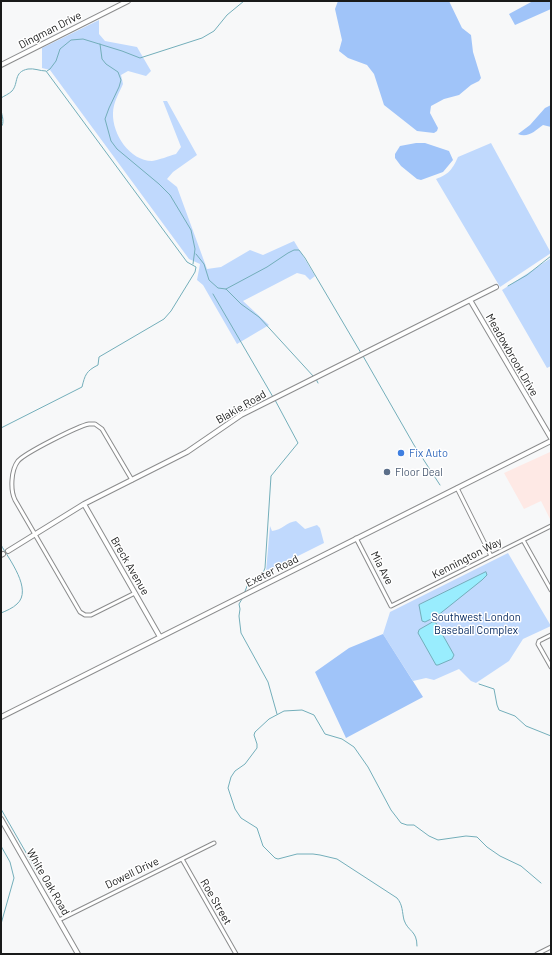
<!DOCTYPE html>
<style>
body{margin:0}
#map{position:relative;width:552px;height:955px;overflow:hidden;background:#f7f8f9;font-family:Barlow,sans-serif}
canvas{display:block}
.frame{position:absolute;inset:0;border:2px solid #191a1a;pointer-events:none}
</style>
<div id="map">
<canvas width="552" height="955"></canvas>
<div class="frame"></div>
</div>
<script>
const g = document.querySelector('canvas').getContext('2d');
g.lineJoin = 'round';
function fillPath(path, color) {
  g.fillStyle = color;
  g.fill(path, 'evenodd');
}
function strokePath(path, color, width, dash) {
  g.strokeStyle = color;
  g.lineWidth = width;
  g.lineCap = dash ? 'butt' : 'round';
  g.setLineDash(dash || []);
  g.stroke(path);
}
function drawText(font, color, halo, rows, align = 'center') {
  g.font = font + ' Barlow,sans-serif';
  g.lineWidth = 3;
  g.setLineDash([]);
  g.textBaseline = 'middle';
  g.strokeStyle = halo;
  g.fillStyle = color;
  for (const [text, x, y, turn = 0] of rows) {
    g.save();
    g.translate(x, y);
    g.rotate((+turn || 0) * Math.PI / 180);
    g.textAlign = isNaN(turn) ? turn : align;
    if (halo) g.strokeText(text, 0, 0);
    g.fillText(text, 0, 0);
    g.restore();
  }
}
const commercial = new Path2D(`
 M 550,452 L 551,453 L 550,519 L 541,501 L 524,509 L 504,473 Z`);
const green = new Path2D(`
 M 99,20 L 99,34 L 105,41 L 137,47 L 151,71 L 146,76 L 128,71 L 121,75 L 123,84 C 119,93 113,103 113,113 C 112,134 130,161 152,161 C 159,160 169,156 176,154 L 181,147 L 163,101 L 167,101 L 197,155 L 173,172 L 167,179 L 177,187 L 207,269 L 221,267 L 250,250 L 263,255 L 294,241 L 315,276 L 310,280 L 305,275 L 297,273 L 243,301 L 269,325 L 237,344 L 203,285 L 197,280 L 200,264 L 189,259 L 50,70 L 42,68 L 42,48 Z
 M 491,143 L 551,253 L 500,287 L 436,179 C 449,174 452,170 458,157 Z
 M 551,258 L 551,366 L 547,368 L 502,290 Z
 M 296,521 L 305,529 L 317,525 L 320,528 L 324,543 L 266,572 L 270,526 L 272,531 C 282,530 287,522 296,521 Z
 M 508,553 L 551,626 L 523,639 L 509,661 L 476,683 L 471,681 L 459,669 L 434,680 L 426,678 L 413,681 L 383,634 L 390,612 Z`);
const forest = new Path2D(`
 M 338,1 L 449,1 L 462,28 L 471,35 L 473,52 L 481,78 L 479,81 L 471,85 L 459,95 L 444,99 L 431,106 L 430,113 L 438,128 L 437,131 L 434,133 L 417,131 L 384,105 L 374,74 L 367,65 L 348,58 L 339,51 L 342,40 L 335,9 Z
 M 533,1 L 551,1 L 551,9 L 515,25 L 509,14 Z
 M 551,105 L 551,127 L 543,125 C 535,131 528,138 518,134 L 530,125 L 545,108 Z
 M 416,143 L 425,143 L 449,151 L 453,160 L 443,172 L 421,180 L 417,179 L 401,166 L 395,158 L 395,154 L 400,146 Z
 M 383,634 L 423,697 L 346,738 L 315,672 L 349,648 Z`);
const water = new Path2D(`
 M 486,572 L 487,575 L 482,580 L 437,616 L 425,622 L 422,621 L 419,605 Z
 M 433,622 L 436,623 L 454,655 L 452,659 L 438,665 L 436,665 L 418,633 L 419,630 Z`);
const stream = new Path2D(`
 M 100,44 L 102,59 L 106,64 L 118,72 L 121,80 L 119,87 L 109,108 L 105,119 L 111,141 L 117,149 L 159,184 L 170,195 L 191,230 L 195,249 L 193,264
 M 47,71 L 50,69 L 56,61 L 60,49 L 71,40 L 83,39 L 122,51 L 140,58 L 202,38 L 214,31 L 227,15 L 244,1
 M 1,98 C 4,96 9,94 12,91 C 19,83 13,72 28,69 C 34,68 40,71 46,71 L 187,262 L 196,267 L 195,272 L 171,311 L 164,319 L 99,357 L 98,365 C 86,371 85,375 82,387 L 1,428
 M 1,110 C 2,116 5,123 1,127
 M 196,254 L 204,264 L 209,280 L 218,288 L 226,289 L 241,304 L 259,317 L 314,377
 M 508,286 L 527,275 L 551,256
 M 226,289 L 267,267 L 288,253 L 294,250 L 299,250 L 305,258 L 361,353
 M 213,294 L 273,397
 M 363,356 L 414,445 L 440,485
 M 316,379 L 318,383
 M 1,545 C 9,559 33,590 17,604 C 13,608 6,611 1,613
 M 244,594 L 249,581 L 263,573 L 265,568 L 271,476 L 298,443 L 275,400
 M 242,599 L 239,604 L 240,609 L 239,616 L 241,633 L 268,682 L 277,714
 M 479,684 L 494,689 L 497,705 L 499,710 L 515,716 L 526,726 L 551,736
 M 1,809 L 36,870
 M 1,846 L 10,862 L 14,878 L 1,924
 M 417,946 C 417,930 408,932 404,920 C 402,912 403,905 397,898 L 337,859 L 320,855 L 313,854 L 297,854 L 278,859 L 275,858 L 263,846 L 257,828 L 241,818 L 235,809 L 228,788 L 231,777 L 235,771 L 245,764 L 257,748 L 257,744 L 254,735 L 255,732 L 269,719 L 284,711 L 302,710 L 314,715 L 325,734 L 342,739 L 354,747 L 368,767 L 391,810 L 401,823 L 407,825 L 414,825 L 429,836 L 438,840 L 466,836 L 477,837 L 487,847 L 500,856 L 521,866 L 541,883`);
const street = new Path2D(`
 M 132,480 L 102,429 L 95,424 L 89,424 C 78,426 25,453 18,461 C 11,470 10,490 15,500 L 80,612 L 85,615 L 91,615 L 135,593
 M 457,488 L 491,556
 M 356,538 L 391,606 L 551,526
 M 523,540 L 551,590
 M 551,635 L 539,641 L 538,644 L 551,667
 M 182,859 L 236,954
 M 59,920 L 214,843
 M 537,954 L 551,947`);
const secondary = new Path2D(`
 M 1,65 L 128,1
 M 470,300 L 551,438
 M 84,504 L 160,637
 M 8,551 L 84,504 L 187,452 L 241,415 L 496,287
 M 1,555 L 3,554
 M 1,717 L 551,441
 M 1,819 L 78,954`);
const markers = [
 [401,453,4,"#3f7fe0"],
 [387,472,4,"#5c6f8a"]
];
const streetNames = [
 ["Dingman Drive",50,30,-27],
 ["Meadowbrook Drive",512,355,60],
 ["Blakie Road",241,407,-30],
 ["Kennington Way",467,558,-27],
 ["Breck Avenue",130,566,60],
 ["Mia Ave",382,568,63],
 ["Exeter Road",272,571,-27],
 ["Dowell Drive",132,873,-26],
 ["White Oak Road",48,882,60],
 ["Roe Street",216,902,60]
];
const shopNames = [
 ["Fix Auto",409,453]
];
const serviceNames = [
 ["Floor Deal",395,472]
];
const parkNames = [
 ["Southwest London",476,617],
 ["Baseball Complex",476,630]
];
fillPath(commercial, '#fee9e5');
fillPath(green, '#c0d9fd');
fillPath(forest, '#a0c4f9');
fillPath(water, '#99edfe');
strokePath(water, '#73aeba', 1);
strokePath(stream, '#73aeba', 1);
strokePath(street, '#8b8c8d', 5);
strokePath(secondary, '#8b8c8d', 6);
strokePath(street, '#fff', 3);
strokePath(secondary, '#fff', 4);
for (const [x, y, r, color] of markers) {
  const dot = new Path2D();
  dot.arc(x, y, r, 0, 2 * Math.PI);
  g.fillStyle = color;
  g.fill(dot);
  strokePath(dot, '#fff', 1.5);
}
drawText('11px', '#191a1a', '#fff', streetNames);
drawText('11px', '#366cbe', '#fff', shopNames, 'left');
drawText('11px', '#4e5e75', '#fff', serviceNames, 'left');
drawText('11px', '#00255d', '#fff', parkNames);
</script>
